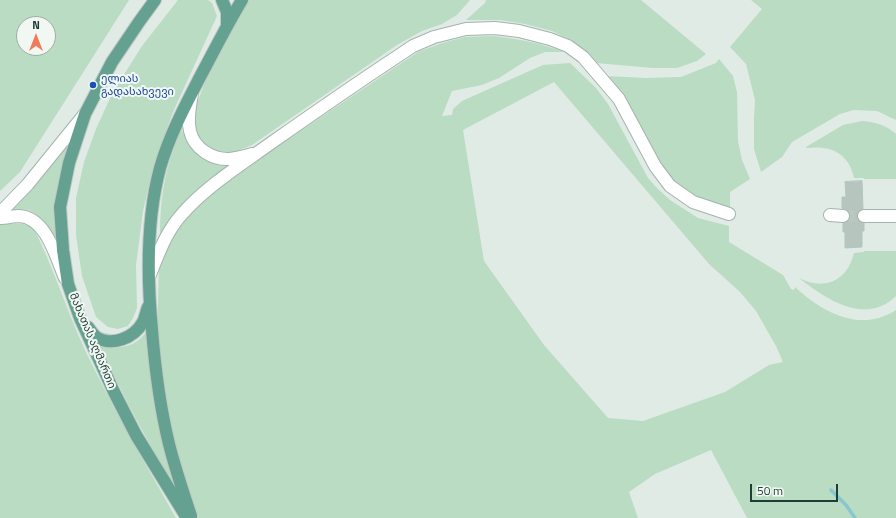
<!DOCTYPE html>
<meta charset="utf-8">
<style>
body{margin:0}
#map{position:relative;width:896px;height:518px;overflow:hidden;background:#e0ebe6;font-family:"Titillium Web",sans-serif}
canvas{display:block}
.north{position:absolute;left:16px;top:16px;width:40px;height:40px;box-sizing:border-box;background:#f1f8f4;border:1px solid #9eada7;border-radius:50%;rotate:0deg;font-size:11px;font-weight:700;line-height:16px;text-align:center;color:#213c34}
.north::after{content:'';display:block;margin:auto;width:14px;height:18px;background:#f17a58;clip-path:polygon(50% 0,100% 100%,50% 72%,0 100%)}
.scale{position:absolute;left:750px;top:484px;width:88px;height:18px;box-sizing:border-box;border:2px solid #213c34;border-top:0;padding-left:5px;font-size:12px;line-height:14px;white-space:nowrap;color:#213c34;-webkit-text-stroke:3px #f1f8f4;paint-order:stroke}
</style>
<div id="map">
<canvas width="896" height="518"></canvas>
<div class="north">N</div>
<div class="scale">50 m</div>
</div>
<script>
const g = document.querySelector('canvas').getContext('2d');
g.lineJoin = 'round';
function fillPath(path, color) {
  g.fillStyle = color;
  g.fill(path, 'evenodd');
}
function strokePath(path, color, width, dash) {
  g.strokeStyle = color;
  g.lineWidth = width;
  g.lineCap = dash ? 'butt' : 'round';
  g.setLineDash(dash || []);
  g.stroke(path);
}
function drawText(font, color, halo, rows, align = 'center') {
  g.font = font + ' "Titillium Web","Noto Sans Georgian",sans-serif';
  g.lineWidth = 4;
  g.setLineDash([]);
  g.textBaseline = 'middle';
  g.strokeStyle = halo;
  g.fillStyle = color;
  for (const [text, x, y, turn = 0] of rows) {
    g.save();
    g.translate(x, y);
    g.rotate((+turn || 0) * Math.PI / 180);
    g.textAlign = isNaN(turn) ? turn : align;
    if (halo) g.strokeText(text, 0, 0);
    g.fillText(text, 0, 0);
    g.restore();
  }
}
const green = new Path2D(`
 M 0,0 L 129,0 L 20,172 L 0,191 ZM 24,24 L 48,24 L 48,48 L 24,48 Z
 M 178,0 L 208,0 L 212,3 L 217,16 L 173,112 L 155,161 L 143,211 L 136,265 L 137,308 L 133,318 L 128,326 L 118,329 L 108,327 L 96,317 L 82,276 L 76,235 L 76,198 L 84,162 L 96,129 L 113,92 L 142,46 Z
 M 249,0 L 470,0 L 457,15 L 442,24 L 422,31 L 397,45 L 252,145 L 232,153 L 215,152 L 201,142 L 193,129 L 193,114 L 205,82 L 233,23 Z
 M 486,0 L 641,0 L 706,54 L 697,61 L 677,68 L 653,68 L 596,63 L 571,40 L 552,31 L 525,24 L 500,20 L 466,20 L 485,3 Z
 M 751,0 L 896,0 L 896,120 L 877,111 L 854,110 L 840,114 L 792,142 L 782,157 L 761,172 L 754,149 L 754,118 L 755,100 L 746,64 L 730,47 L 762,9 Z
 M 494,36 C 518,39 541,43 564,52 L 545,52 L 530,58 L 499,78 L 482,85 L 452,91 L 442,116 L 452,115 L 453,109 L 462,101 L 543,65 L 570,63 L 596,88 L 608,104 L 648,178 L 657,188 L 670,200 L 698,218 L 729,226 L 729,242 L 783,275 L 791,289 L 794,290 L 795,287 C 823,313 861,333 896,310 L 896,518 L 747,518 L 711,450 L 655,474 L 629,492 L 638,518 L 198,518 L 188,496 L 171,445 L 157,332 L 159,271 L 162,251 L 186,213 L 239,172 L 418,52 L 442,43 L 465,37 ZM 554,82 L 709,264 L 740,292 L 756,311 L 776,346 L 783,362 L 769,365 L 725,392 L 643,421 L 608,418 L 544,345 L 484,261 L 463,130 Z
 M 719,59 L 733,76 L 737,92 L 738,141 L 742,160 L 750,179 L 730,192 L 730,208 C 710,202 690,196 675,181 C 657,163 648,137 634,116 C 626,102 615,89 606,76 L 646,78 L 681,77 L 716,63 Z
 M 862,121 C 876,122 886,125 896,134 L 896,179 L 864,179 L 864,178 L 854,178 C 849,153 831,145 807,148 L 806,147 L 843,125 Z
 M 181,129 C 198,162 207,166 244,161 C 222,176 196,189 178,209 C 171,218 165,228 160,238 C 160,196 165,168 181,129 Z
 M 76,130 L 57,246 C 52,233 43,215 28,210 C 21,208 13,211 6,212 L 46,172 Z
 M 0,223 L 23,224 L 33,227 C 53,266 66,309 85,350 C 112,407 145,463 176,518 L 0,518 Z
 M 864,251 L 896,251 L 896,296 C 865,326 826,299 799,278 C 825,291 847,281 854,253 L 864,252 Z
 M 147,331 L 153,386 L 162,442 L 174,485 C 146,440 122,393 99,345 C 119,349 134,349 147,331 Z`);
const stream = new Path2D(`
 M 831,490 L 846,505 L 855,518`);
const building = new Path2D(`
 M 862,181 L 863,209 L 858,212 L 857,216 L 858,220 L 864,223 L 864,231 L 862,231 L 862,247 L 845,248 L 845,232 L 843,232 L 843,223 L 849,221 L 850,216 L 848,210 L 842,208 L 842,197 L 846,197 L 845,182 Z`);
const minorTunnel = new Path2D(`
 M 843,216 L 864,216`);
const minor = new Path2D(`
 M 192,94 C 190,106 187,119 190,131 C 194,149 213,160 230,159 C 237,158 245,156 252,154
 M 0,213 L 28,184 L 84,115
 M 830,215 L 843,216
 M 864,216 L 896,216
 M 0,218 C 6,218 13,216 19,216 C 46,217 56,257 65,278
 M 149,277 C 158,255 166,231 183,213 C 207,186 242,164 271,143 C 311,115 351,87 392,60 L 413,46 L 434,37 L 466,29 L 495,28 L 519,31 L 550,39 L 568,46 L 583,57 L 619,99 L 655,166 L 670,186 L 693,202 L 729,214`);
const major = new Path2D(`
 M 155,0 L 139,22 L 112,62 L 85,114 L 69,163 L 60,207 L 63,250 L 68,284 L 80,318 L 114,392 L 136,435 L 187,518
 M 222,0 L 227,12 L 227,25
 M 88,327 C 90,330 93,334 96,337 C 112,347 134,338 143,322 C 145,318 146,312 148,307
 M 191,516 C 183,492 175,468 169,444 C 160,407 155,368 152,330 C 147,277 146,220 160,168 C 169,136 185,106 200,77 C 214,51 227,25 242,0`);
const markers = [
 [93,85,4,"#1a4fb4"]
];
const transitNames = [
 ["ელიას",101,79],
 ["გადასახვევი",101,92]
];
const streetNames = [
 ["მახათას აღმართი",92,341,67]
];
fillPath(green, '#b9dcc2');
strokePath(stream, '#88c7d0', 3.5);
fillPath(building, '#b6c6bf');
strokePath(building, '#b3c5bd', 1);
strokePath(minorTunnel, '#bac8c2', 12, [12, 6]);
strokePath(minor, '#a3b3ad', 14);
strokePath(major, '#c1c8c6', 14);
strokePath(minor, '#fff', 12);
strokePath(major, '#65a190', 12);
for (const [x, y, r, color] of markers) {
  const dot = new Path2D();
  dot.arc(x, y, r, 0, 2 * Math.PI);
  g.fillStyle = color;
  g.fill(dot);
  strokePath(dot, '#f1f8f4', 1.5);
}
drawText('11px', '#164399', '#f1f8f4', transitNames, 'left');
drawText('11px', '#213c34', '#f1f8f4', streetNames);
</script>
